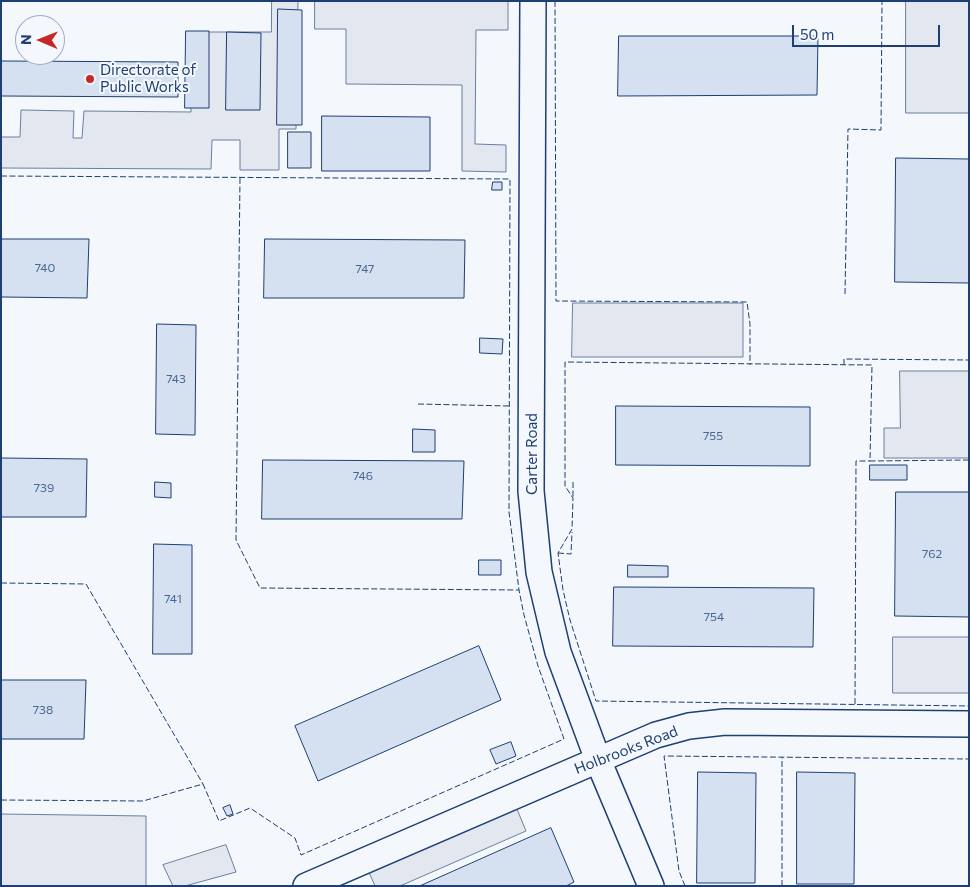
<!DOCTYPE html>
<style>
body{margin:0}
#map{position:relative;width:970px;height:887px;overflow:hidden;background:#f4f7fb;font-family:Commissioner,sans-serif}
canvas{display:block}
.frame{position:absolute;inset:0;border:2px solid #1d3f73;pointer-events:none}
.north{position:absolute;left:15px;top:15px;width:50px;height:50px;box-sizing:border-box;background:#f4f7fb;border:1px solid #9eadc5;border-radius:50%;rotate:271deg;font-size:14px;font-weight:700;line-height:20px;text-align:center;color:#1d3f73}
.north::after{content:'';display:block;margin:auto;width:18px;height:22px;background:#c62828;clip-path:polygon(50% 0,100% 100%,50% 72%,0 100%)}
.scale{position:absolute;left:792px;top:25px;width:148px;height:22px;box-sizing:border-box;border:2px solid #1d3f73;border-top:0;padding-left:6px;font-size:15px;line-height:18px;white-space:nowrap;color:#1d3f73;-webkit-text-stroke:4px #f4f7fb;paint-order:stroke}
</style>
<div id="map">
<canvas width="970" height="887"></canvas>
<div class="frame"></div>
<div class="north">N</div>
<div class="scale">50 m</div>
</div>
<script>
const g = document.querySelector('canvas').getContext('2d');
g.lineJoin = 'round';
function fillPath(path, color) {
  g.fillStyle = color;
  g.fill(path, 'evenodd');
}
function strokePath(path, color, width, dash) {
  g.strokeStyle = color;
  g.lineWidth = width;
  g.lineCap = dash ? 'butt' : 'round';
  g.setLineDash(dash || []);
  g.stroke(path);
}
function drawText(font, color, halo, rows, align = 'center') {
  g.font = font + ' Commissioner,sans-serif';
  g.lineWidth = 4;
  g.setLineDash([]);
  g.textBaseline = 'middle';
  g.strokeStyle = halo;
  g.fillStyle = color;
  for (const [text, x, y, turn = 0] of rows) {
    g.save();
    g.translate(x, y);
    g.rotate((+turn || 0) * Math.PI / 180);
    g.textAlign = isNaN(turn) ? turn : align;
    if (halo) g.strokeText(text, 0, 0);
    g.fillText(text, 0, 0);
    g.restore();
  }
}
const parking = new Path2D(`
 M 272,1 L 298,1 L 296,129 L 279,129 L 279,170 L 240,170 L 240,140 L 212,140 L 211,169 L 1,168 L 1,137 L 20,137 L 21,110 L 74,111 L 73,138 L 82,138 L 84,111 L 191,112 L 191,32 L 271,32 Z
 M 315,1 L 508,1 L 508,30 L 476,30 L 475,144 L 506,145 L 506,172 L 462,171 L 462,85 L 346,84 L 346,29 L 315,29 Z
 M 906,1 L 969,1 L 969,113 L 906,113 Z
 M 573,303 L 743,303 L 743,357 L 572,357 Z
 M 900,371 L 969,371 L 969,458 L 884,458 L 884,428 L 900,428 Z
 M 893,637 L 969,637 L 969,693 L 893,693 Z
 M 512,797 L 526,831 L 400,886 L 375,886 L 364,861 Z
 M 1,814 L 146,816 L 146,886 L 1,886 Z
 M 226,845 L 236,872 L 185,886 L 173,886 L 163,865 Z`);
const building = new Path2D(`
 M 278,9 L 302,10 L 302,125 L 277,125 Z
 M 186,31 L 209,31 L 209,108 L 185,108 Z
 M 227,32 L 261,33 L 260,110 L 226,110 Z
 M 619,36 L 818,36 L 817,95 L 618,96 Z
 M 1,61 L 178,62 L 178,97 L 1,96 Z
 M 322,116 L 430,117 L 430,171 L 322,171 Z
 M 288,132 L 311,132 L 311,168 L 288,168 Z
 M 896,158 L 969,159 L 969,283 L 895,282 Z
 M 493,182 L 502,182 L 502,190 L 492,190 Z
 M 1,239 L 89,239 L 87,298 L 1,297 Z
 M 265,239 L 465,240 L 464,298 L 264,298 Z
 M 157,324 L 196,325 L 195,435 L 156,434 Z
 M 480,338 L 503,339 L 502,354 L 480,353 Z
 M 616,406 L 810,407 L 810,466 L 616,465 Z
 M 413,429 L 435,430 L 435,452 L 413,452 Z
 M 1,458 L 87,459 L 86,517 L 1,517 Z
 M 263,460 L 464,461 L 462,519 L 262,519 Z
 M 870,465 L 907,465 L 907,480 L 870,480 Z
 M 155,482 L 171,483 L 171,498 L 155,497 Z
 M 896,492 L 969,492 L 969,617 L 895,616 Z
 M 154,544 L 192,545 L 192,654 L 153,654 Z
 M 479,560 L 501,560 L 501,575 L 479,575 Z
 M 628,565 L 668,566 L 668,577 L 628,577 Z
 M 614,587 L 814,588 L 813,647 L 613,646 Z
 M 479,646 L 501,700 L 318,781 L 295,726 Z
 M 1,680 L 86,680 L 84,739 L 1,739 Z
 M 511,742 L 516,756 L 496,764 L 490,750 Z
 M 698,772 L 756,773 L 755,883 L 697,883 Z
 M 797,772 L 855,773 L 854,884 L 797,884 Z
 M 230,805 L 233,814 L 227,816 L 223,808 Z
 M 551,828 L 574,882 L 566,886 L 420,886 Z`);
const secondary = new Path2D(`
 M 533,1 L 531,491 L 539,572 L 558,652 L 598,760 L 651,886
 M 306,886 L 656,735 L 689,726 L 725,722 L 969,724`);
const fence = new Path2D(`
 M 555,1 L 556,301 L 747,302 L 750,324 L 750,365
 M 1,176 L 510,179 L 509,512 L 519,590 L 524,615 L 538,666 L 564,739 L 301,855 L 295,838 L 250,808 L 219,821 L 203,784 L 143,801 L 1,800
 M 240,178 L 236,540 L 260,588 L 519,590
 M 845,294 L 848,129 L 881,130 L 882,1
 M 844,365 L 844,359 L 969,360
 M 418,404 L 509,406
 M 969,460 L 870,461 L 872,365 L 565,362 L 565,486 L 573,498 L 572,529 L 558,553 L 563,590 L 570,620 L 596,701 L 969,706
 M 573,482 L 573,498
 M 558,553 L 571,554 L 572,532
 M 1,583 L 86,584 L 203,784
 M 855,704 L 856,461 L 870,461
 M 685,886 L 679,871 L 664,756 L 969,759
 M 782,886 L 782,757`);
const markers = [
 [90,79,5,"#c62828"]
];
const numberNames = [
 ["740",45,268],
 ["747",365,269],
 ["743",176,379],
 ["755",713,436],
 ["746",363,476],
 ["739",44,488],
 ["762",932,554],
 ["741",173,599],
 ["754",714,617],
 ["738",43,710]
];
const poiNames = [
 ["Directorate of",100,70],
 ["Public Works",100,87]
];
const streetNames = [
 ["Carter Road",532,454,-90],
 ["Holbrooks Road",626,750,-21]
];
fillPath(parking, '#e3e8f0');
strokePath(parking, '#687fa3', 1);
fillPath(building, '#d5e0f0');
strokePath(building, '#1d3f73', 1);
strokePath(secondary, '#1d3f73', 28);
strokePath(secondary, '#f4f7fb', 25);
strokePath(fence, '#1d3f73', 1, [6, 2.5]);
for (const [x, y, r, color] of markers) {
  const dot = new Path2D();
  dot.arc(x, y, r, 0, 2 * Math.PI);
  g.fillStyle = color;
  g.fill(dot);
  strokePath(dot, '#f4f7fb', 2);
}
drawText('12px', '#4b6792', null, numberNames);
drawText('15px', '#1d3f73', '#f4f7fb', poiNames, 'left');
drawText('15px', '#1d3f73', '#f4f7fb', streetNames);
</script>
